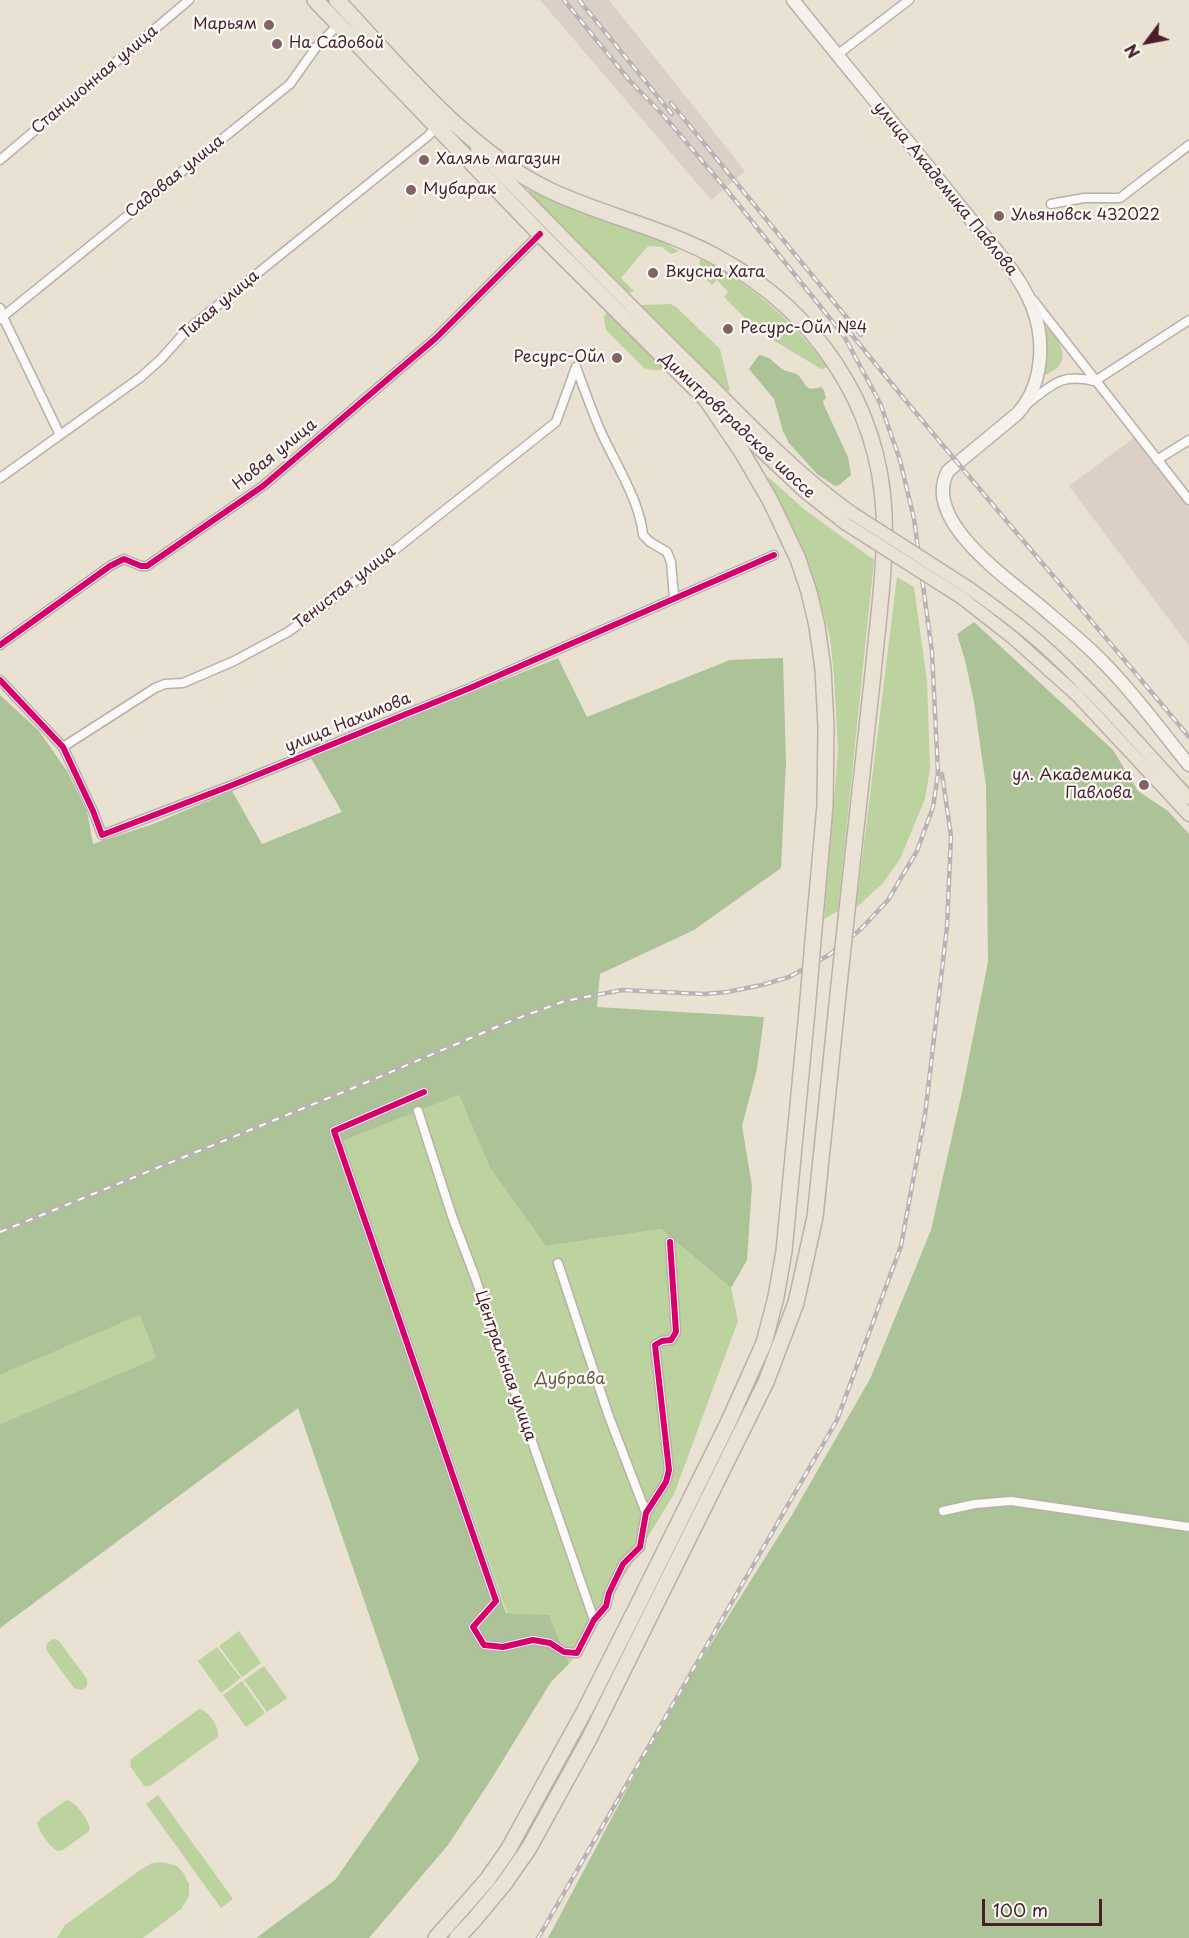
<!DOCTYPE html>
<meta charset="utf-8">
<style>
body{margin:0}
#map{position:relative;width:1189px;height:1938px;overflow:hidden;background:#e9e1d2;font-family:"Playpen Sans",sans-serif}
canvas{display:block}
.north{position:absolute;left:1117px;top:12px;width:60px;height:60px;-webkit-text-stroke:4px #fdfcf7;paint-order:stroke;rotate:238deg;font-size:16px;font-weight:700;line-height:24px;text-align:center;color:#4a1f2b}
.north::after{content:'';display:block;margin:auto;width:21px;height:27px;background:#4a1f2b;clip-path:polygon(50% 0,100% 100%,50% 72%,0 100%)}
.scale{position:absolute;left:982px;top:1899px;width:120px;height:27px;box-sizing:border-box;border:3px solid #4a1f2b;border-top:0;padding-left:8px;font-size:18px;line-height:21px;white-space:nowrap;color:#4a1f2b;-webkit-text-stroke:4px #fdfcf7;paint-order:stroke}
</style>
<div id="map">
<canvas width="1189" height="1938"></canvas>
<div class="north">N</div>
<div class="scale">100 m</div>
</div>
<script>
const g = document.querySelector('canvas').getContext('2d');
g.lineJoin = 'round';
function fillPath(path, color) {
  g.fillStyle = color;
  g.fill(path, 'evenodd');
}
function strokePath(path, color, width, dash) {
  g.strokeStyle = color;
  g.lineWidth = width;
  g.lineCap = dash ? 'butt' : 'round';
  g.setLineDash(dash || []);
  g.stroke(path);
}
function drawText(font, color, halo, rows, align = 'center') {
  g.font = font + ' "Playpen Sans",sans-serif';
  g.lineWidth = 4.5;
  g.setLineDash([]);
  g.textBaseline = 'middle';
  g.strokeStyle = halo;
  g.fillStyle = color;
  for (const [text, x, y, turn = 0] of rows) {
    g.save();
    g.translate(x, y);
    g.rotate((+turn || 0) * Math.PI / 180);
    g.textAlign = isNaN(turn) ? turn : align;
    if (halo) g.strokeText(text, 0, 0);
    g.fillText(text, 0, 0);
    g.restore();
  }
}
const industrial = new Path2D(`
 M 540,0 L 609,0 L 745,171 L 711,200 Z
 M 1134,438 L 1189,508 L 1189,646 L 1069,486 Z`);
const green = new Path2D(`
 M 529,189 L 659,240 L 679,251 L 671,254 L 662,247 L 648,246 L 621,278 L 634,291 L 627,294 L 528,191 Z
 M 700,259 C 713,263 726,272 737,280 C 773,304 801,333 828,367 L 821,369 L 758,331 L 724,297 L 728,292 L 717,280 L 712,285 C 704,277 697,271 700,259 Z
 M 670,304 L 676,307 L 720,349 L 730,391 L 724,391 L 641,308 L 642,305 Z
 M 608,311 L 665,368 C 660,372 650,370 644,368 L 606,330 L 604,317 Z
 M 1048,327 C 1064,346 1072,364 1045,375 L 1046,344 L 1044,329 Z
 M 767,476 L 805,510 L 874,560 L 838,911 L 824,919 L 838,751 L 834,676 L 830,637 L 809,563 Z
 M 897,577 L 914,587 L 927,681 L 930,768 L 925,799 L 900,859 L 883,883 L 856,908 Z
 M 459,1095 L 490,1168 L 546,1246 L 661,1229 L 731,1288 L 738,1321 L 674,1494 L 577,1653 L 569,1664 L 549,1615 L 507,1613 L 343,1141 Z
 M 140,1315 L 156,1358 L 0,1424 L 0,1375 Z
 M 239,1631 L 261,1663 L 242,1677 L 219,1646 Z
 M 55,1639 L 59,1641 L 87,1679 L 87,1686 L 82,1690 L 74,1688 L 47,1651 C 44,1645 49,1640 55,1639 Z
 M 217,1647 L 241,1678 L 221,1693 L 198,1661 Z
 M 264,1666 L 287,1698 L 267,1712 L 244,1680 Z
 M 242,1681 L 265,1713 L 246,1727 L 223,1695 Z
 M 199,1709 C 208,1710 220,1727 218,1737 L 150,1786 L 144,1786 L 130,1766 L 131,1759 Z
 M 158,1795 L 233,1899 L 221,1908 L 146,1804 Z
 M 67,1800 C 77,1803 87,1818 90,1828 L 88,1832 L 63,1850 L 58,1851 C 50,1847 39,1832 37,1823 L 41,1818 Z
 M 162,1862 L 177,1866 L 184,1874 L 189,1884 L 189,1896 L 181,1909 L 143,1938 L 57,1938 L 65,1925 L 140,1870 L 152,1863 Z`);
const forest = new Path2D(`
 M 759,355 C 771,356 774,364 784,370 C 788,372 794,372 798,375 C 808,385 803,392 821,387 L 824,390 L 826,398 L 823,401 L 824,405 L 848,457 L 851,475 L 839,485 L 835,486 L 817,474 L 789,443 L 783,431 L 774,399 L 749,369 Z
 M 974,622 L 1113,750 L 1138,791 L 1168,811 L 1189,834 L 1189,1938 L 548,1938 L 667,1714 L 792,1515 L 870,1379 L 931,1230 L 962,1092 L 988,962 L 986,786 L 974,702 L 965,660 L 957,634 Z
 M 558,658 L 587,717 L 730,660 L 783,658 L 786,763 L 781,868 L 694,930 L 600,974 L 597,1007 L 764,1017 L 757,1069 L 742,1126 L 752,1186 L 747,1260 L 731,1288 L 661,1229 L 546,1246 L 490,1168 L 459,1095 L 343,1141 L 506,1613 L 549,1615 L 569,1664 L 551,1682 L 492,1778 L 448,1845 L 369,1938 L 256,1938 L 335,1880 L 419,1760 L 298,1408 L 0,1628 L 0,1424 L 156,1358 L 140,1315 L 0,1375 L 0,695 L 39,731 L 67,771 L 87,811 L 93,844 L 153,824 L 232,791 L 262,844 L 342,812 L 311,758 Z`);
const street = new Path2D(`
 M 837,55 L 909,0
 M 0,160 L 189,0
 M 1051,204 L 1084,198 L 1120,198 L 1189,145
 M 1033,300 L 1189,500
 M 0,308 L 3,317 L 60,435
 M 0,319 L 290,84 L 317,46 L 338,25
 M 576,367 C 584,389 592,411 601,432 C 615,463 640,501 643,535 L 650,542 L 667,552 L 671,562 L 674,597
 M 1095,381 L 1189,320
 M 1028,403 C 1053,384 1062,373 1094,381
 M 1157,460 L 1189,440
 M 0,478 L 141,377 L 161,359 L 187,330 L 428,136 L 437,126
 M 0,645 L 110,566 L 124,559 L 141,566 L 147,566 L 263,486 L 436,338 L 540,234
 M 0,680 L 63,747 L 93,811 L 102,835 L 230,786 L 470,688 L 774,555
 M 63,747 L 155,688 L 165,684 L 183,683 L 234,661 L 288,632 L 329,602 L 556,422 L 576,367
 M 424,1092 L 334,1131 L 496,1601 L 473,1627 L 484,1645 L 503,1647 L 533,1640 L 550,1643 L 564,1652 L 577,1653 L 594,1620 L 606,1606 L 609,1593 L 623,1564 L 640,1547 L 646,1513 L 666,1482 L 669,1470 L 655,1345 L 662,1341 L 671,1340 L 676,1332 L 670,1242
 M 418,1111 L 452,1216 L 475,1277 L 594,1620
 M 558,1263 L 608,1414 L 646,1513
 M 943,1511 L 975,1504 L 1011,1501 L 1189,1527`);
const secondary = new Path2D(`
 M 793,0 C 849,70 907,139 963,210 C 986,239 1019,272 1032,306 C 1046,341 1043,386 1017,414 L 948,471 C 921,520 1007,578 1039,605 C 1061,624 1084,642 1104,663 C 1135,694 1161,731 1189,765`);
const primary = new Path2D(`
 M 477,149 C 551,225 626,301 701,375 C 749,423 797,474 852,513
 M 720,412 L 804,491 L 846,524
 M 969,588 C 1001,611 1034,635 1062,663 C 1107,706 1147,753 1189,798
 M 962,598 L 1012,637 L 1077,695 L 1189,815`);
const highway = new Path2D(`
 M 315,0 L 540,234 L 706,399 L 742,452 L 770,500 L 798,559 L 809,592 L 817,626 L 823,669 L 826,727 L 825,805 L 814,929
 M 337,0 C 400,67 465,149 549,190 C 604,216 667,229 720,259 C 815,311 879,404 884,513 C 886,566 878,620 873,673 C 865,752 856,831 847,910
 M 436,1938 L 487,1880 L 508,1850 L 585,1710 L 637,1607 L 728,1423 L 764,1343 L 776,1297 L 784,1251 L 807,1011
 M 457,1938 L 474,1920 L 504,1884 L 529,1848 L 589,1739 L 766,1382 L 796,1303 L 815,1217 L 839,985`);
const rail = new Path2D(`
 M 579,0 L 672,114
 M 671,103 L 861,335
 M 848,330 C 959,468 1076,601 1189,737
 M 0,1232 L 353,1088 L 513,1020 L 565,1001 L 622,990 L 704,994 L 727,992 L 762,985 L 789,977 L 829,955 L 861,929 L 888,900 L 917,851 L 933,807 L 938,773 L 932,652 L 914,519 L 900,460 L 880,403 L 844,336 L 726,189 L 664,116 L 629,80 L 564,0
 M 538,1938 L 837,1420 L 901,1246 L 925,1115 L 947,927 L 951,836 L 942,774`);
const primaryBridge = new Path2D(`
 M 852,513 L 969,588
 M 846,524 L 962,598`);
const highwayBridge = new Path2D(`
 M 839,985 L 847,910
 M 807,1011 L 814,929`);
const cycleway = new Path2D(`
 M 0,645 L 110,566 L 124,559 L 141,566 L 147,566 L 263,486 L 436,338 L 540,234
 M 0,680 L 63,747 L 93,811 L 102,835 L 230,786 L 470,688 L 774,555
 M 424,1092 L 334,1131 L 496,1601 L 473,1627 L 484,1645 L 503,1647 L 533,1640 L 550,1643 L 564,1652 L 577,1653 L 594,1620 L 606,1606 L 609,1593 L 623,1564 L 640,1547 L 646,1513 L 666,1482 L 669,1470 L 655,1345 L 662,1341 L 671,1340 L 676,1332 L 670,1242`);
const markers = [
 [269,25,6,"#826365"],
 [277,44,6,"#826365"],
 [424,160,6,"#826365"],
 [411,190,6,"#826365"],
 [999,216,6,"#826365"],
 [653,273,6,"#826365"],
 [728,329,6,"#826365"],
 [617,358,6,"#826365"],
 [1144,785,6,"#826365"]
];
const poiNames = [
 ["Марьям",257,25,"right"],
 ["На Садовой",289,44],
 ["Халяль магазин",436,160],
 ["Мубарак",423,190],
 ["Ульяновск 432022",1011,216],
 ["Вкусна Хата",665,273],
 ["Ресурс-Ойл №4",740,329],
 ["Ресурс-Ойл",605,358,"right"],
 ["ул. Академика",1132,776,"right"],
 ["Павлова",1132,794,"right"]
];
const streetNames = [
 ["Станционная улица",95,80,-40],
 ["Садовая улица",175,177,-39],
 ["улица Академика Павлова",945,189,51],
 ["Тихая улица",220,305,-40],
 ["Димитровградское шоссе",737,426,43],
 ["Новая улица",275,455,-39],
 ["Тенистая улица",345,588,-38],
 ["улица Нахимова",348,723,-22],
 ["Центральная улица",505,1366,71]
];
const parkNames = [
 ["Дубрава",570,1380]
];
fillPath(industrial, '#dbcfc6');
fillPath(green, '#bcd29f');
fillPath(forest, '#abc397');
strokePath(street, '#b9b0a8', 11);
strokePath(secondary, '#b9b0a8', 15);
strokePath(primary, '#b9b0a8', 15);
strokePath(highway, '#b9b0a8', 18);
strokePath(street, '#fcfaf8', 8);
strokePath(secondary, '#f5f1eb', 12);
strokePath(primary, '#ebe2d6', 12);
strokePath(highway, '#ebe2d6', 15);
strokePath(rail, '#b9b3b3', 4.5);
strokePath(rail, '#fdfcf7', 2, [7]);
strokePath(primaryBridge, '#b9b0a8', 15, []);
strokePath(highwayBridge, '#b9b0a8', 18, []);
strokePath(primaryBridge, '#ebe2d6', 12);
strokePath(highwayBridge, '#ebe2d6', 15);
strokePath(cycleway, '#d6006c', 6);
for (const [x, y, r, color] of markers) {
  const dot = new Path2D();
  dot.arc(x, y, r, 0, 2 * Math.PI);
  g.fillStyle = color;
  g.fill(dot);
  strokePath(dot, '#fdfcf7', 2);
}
drawText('16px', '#4a1f2b', '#fdfcf7', poiNames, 'left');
drawText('16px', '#4a1f2b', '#fdfcf7', streetNames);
drawText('16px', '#655945', '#fdfcf7', parkNames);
</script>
